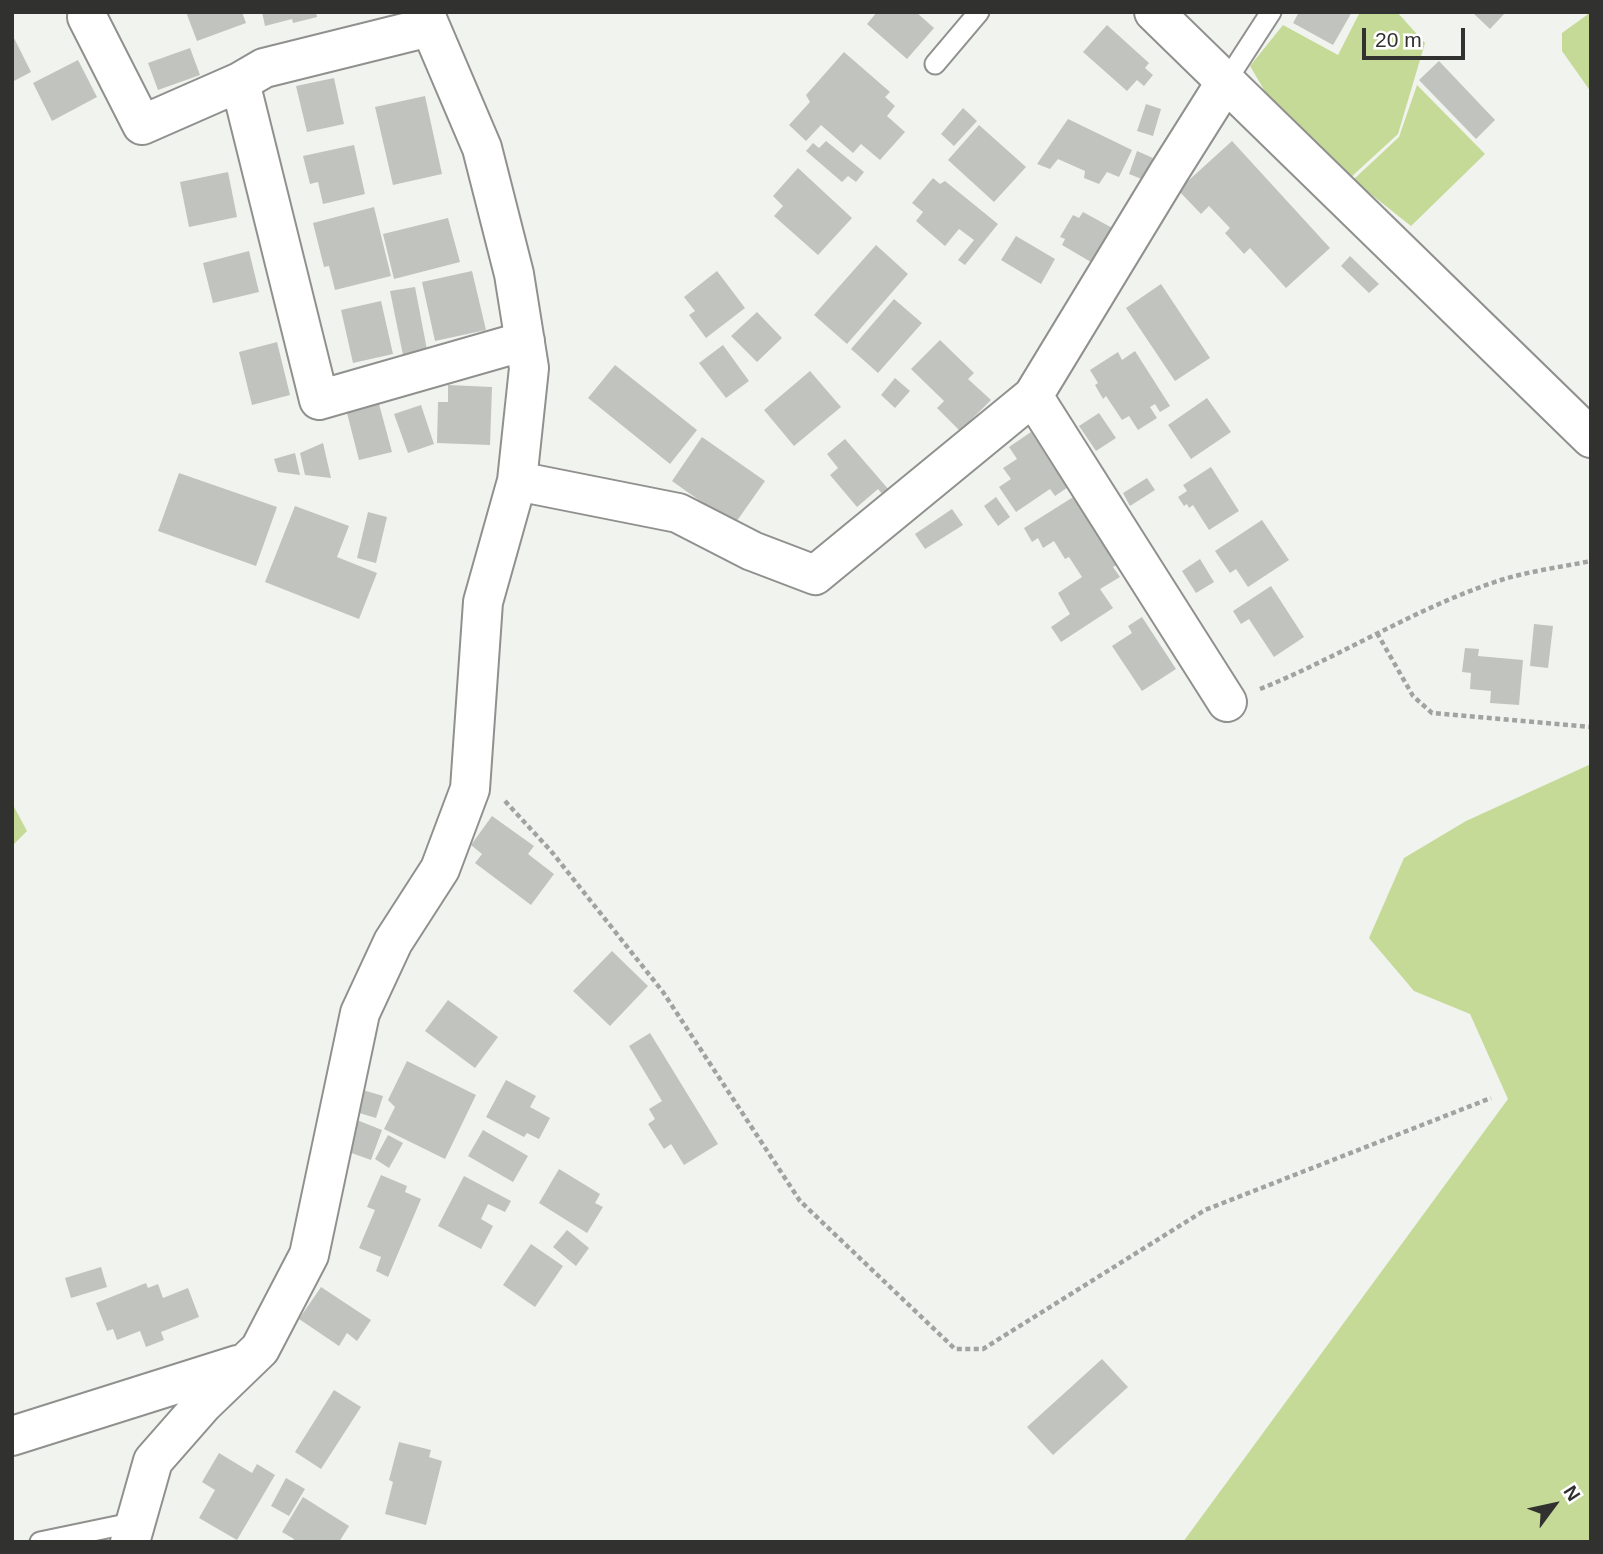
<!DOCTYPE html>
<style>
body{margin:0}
#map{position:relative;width:1603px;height:1554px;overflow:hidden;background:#f1f3ef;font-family:Helvetica,sans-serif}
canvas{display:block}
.frame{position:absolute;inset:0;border:14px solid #313130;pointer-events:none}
.north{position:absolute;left:1519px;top:1470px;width:70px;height:70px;-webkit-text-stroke:5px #fff;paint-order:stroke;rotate:57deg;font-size:19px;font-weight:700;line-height:28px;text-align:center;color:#313130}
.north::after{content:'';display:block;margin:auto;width:24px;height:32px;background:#313130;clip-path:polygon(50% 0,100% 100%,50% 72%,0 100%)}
.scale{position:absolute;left:1362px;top:28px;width:103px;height:32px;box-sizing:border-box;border:4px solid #313130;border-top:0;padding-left:9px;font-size:21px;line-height:24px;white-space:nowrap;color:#313130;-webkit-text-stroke:5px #fff;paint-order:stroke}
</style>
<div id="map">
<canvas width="1603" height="1554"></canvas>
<div class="frame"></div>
<div class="north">N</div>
<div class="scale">20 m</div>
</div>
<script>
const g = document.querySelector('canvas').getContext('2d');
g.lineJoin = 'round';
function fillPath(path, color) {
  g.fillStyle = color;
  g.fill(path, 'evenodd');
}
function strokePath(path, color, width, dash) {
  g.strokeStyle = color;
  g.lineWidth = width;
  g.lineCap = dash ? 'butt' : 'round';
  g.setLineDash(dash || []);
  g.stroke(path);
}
const green = new Path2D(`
 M 1360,12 L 1397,12 L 1425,43 L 1398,134 L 1350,178 L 1276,110 L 1250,66 L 1283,25 L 1338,55 Z
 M 1591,12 L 1591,92 L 1562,51 L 1562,33 Z
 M 1417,85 L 1485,154 L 1411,226 L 1353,180 L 1399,137 Z
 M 1591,764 L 1591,1542 L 1183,1542 L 1508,1099 L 1470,1014 L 1414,991 L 1369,938 L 1404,858 L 1466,821 Z
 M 12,803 L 27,831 L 12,846 Z`);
const building = new Path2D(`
 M 186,12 L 242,12 L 246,23 L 197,41 Z
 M 262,12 L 316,12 L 317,17 L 293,23 L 292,19 L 265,26 Z
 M 877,12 L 916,12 L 934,28 L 907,59 L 867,24 Z
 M 1299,12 L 1352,12 L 1333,45 L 1293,23 Z
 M 1472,12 L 1506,12 L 1490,29 Z
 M 1107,25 L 1149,63 L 1145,68 L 1153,75 L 1144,86 L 1137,80 L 1127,91 L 1083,52 Z
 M 12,34 L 31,72 L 12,82 Z
 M 190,48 L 200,75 L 158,90 L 148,63 Z
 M 844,52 L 890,92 L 885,97 L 895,106 L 887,116 L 905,132 L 880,160 L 861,144 L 853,153 L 821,125 L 806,141 L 789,125 L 810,102 L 806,95 Z
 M 78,60 L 97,97 L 52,121 L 33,83 Z
 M 1439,61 L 1495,120 L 1476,139 L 1419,80 Z
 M 334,78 L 344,124 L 307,132 L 296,86 Z
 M 425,96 L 442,174 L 393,185 L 375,107 Z
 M 1146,104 L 1161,109 L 1153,136 L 1137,131 Z
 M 963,108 L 977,121 L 954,146 L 941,134 Z
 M 1068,119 L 1132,150 L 1119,177 L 1107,172 L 1099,184 L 1084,178 L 1085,171 L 1058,159 L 1050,169 L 1037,164 Z
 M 979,125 L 1026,167 L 994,202 L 948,160 Z
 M 826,141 L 864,172 L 856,182 L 848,176 L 842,182 L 806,151 L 813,143 L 819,148 Z
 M 1232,141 L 1330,248 L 1286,288 L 1250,248 L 1244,254 L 1225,233 L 1230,228 L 1209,206 L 1201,214 L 1178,190 Z
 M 354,145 L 365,194 L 323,204 L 318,182 L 310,184 L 303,156 Z
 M 1137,151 L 1153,158 L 1144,180 L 1129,174 Z
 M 798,168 L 852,218 L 818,255 L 774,216 L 783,206 L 773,196 Z
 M 228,172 L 237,217 L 189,227 L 180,182 Z
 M 933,178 L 940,184 L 945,181 L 998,224 L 965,265 L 958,260 L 974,240 L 959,229 L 945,246 L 916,221 L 923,212 L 912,203 Z
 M 374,207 L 391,276 L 335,290 L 329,266 L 324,267 L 313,223 Z
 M 1083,212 L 1116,230 L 1096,265 L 1062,245 L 1065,239 L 1060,237 L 1073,215 L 1079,218 Z
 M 448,218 L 460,262 L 394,279 L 383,234 Z
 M 1016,236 L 1055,259 L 1041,284 L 1001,260 Z
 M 876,245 L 908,274 L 847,344 L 814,315 Z
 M 249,251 L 259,292 L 213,303 L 203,263 Z
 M 1350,256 L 1379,284 L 1369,293 L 1341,266 Z
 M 472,271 L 486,330 L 435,341 L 422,282 Z
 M 717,271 L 745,308 L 706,338 L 689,315 L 695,311 L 684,297 Z
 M 1161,284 L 1210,358 L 1175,381 L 1126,308 Z
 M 415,287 L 428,355 L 404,360 L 390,291 Z
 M 894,299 L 922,323 L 878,373 L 851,349 Z
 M 381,301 L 393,354 L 353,363 L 341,310 Z
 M 757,312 L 782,338 L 757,362 L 731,336 Z
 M 940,340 L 974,373 L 968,379 L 991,400 L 960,431 L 937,408 L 944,401 L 911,369 Z
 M 277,342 L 290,395 L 252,405 L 239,352 Z
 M 723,345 L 749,381 L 726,398 L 699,363 Z
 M 1135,351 L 1170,406 L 1160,412 L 1155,404 L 1150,407 L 1157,418 L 1138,430 L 1129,416 L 1122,420 L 1106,396 L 1103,399 L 1095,385 L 1098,383 L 1090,370 L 1118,352 L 1122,360 Z
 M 615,365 L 697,430 L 670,464 L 588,398 Z
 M 810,371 L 841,407 L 794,446 L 764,410 Z
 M 895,378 L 910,391 L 895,408 L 881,395 Z
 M 448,385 L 492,387 L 490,445 L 437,443 L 438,402 L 448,402 Z
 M 1207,398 L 1231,432 L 1191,459 L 1168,425 Z
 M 379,404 L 392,452 L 359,460 L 347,413 Z
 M 421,405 L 434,444 L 408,453 L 394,414 Z
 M 1099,413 L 1116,438 L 1096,451 L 1079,426 Z
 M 1031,432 L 1054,468 L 1062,463 L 1074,483 L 1055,496 L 1050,489 L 1016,512 L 999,487 L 1011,479 L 1003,468 L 1017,459 L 1009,447 Z
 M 702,437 L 765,481 L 734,525 L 672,481 Z
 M 845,439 L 889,490 L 883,495 L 878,489 L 857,507 L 830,475 L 838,468 L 827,454 Z
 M 323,443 L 331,478 L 305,475 L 300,453 Z
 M 295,453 L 300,475 L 278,472 L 274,459 Z
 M 1211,467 L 1239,511 L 1209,530 L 1193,505 L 1189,508 L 1187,504 L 1184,506 L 1178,497 L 1187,491 L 1183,485 Z
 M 179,473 L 277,507 L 256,566 L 158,531 Z
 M 1147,478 L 1155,490 L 1130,506 L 1123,493 Z
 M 1078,494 L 1122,562 L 1113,567 L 1120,577 L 1100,589 L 1113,608 L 1061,642 L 1051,627 L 1070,614 L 1058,593 L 1082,577 L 1069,557 L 1065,559 L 1054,541 L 1043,548 L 1038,538 L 1032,542 L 1024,528 Z
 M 996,497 L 1010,517 L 998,526 L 984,506 Z
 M 295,506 L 349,526 L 337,557 L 377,573 L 359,619 L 265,582 Z
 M 952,509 L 963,525 L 925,549 L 915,534 Z
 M 368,512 L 387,517 L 376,563 L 357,558 Z
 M 1262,520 L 1289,560 L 1248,587 L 1236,569 L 1230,573 L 1215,551 Z
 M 1200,559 L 1214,582 L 1196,593 L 1182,571 Z
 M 1271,586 L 1304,637 L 1274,657 L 1249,619 L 1241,624 L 1233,611 Z
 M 1142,617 L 1176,669 L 1142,691 L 1112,646 L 1132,633 L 1128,626 Z
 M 1534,624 L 1553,626 L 1548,668 L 1530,666 Z
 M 1465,648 L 1479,649 L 1478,656 L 1523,660 L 1519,705 L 1490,703 L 1491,691 L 1470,689 L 1471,673 L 1462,672 Z
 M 492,816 L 534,846 L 528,854 L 554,874 L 531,905 L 475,863 L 482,854 L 471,845 Z
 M 612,951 L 648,986 L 610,1026 L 573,991 Z
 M 448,1000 L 498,1037 L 475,1068 L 425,1031 Z
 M 650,1033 L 718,1144 L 684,1165 L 671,1144 L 664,1149 L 648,1124 L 655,1119 L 649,1109 L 662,1101 L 629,1046 Z
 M 407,1061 L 476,1095 L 445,1159 L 384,1129 L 395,1107 L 388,1100 Z
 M 506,1080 L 536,1096 L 530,1107 L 550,1118 L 539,1139 L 527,1133 L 524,1137 L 486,1117 Z
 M 363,1090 L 383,1096 L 376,1118 L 356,1112 Z
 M 357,1120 L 382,1130 L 371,1160 L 346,1151 Z
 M 483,1130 L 528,1156 L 513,1182 L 468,1156 Z
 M 388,1135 L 403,1143 L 389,1168 L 375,1159 Z
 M 559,1169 L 600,1194 L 595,1203 L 603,1207 L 587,1233 L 539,1203 Z
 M 381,1175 L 407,1186 L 405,1192 L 421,1199 L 388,1277 L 376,1271 L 381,1257 L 359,1248 L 375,1210 L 367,1207 Z
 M 464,1176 L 511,1201 L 505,1212 L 488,1204 L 481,1219 L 493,1226 L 481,1249 L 438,1226 Z
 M 567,1230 L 589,1248 L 576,1266 L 553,1247 Z
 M 531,1244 L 563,1266 L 535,1307 L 503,1285 Z
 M 101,1267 L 107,1287 L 71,1298 L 65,1278 Z
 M 146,1283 L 148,1288 L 158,1284 L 163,1298 L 188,1288 L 199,1317 L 161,1332 L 164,1340 L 146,1347 L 140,1331 L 117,1340 L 113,1329 L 107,1331 L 96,1303 Z
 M 321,1287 L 371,1320 L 357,1341 L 347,1333 L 339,1346 L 299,1319 Z
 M 1102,1359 L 1128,1387 L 1053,1455 L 1027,1427 Z
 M 334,1390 L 361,1407 L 321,1469 L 295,1452 Z
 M 399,1442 L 431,1450 L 429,1457 L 442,1461 L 426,1525 L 385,1514 L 393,1482 L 389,1480 Z
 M 219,1453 L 252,1473 L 257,1464 L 275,1475 L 237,1540 L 199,1518 L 215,1490 L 202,1482 Z
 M 286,1478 L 305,1489 L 289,1516 L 271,1506 Z
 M 303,1497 L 349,1526 L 339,1542 L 292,1542 L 294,1539 L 282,1532 Z`);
const path = new Path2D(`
 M 1377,633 L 1413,696 L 1432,713 L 1591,727
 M 1260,689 C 1342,656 1417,607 1501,580 C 1530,571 1561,567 1591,561
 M 505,801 L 551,851 L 663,992 L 800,1201 L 955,1349 L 983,1349 L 1205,1210 L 1491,1098`);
const service = new Path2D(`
 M 935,64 L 979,12
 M 1225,83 L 1271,12
 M 40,1542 L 136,1522`);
const minor = new Path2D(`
 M 87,17 L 142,125 L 240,82 L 264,68 L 429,27
 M 240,82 L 319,400 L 525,341
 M 1033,396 L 1227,702
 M 517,481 L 678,513 L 752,551 L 815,575 L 1033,396 L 1169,172 L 1225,83
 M 12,1436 L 237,1365
 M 130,1542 L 153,1461 L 203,1404 L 260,1349 L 309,1255 L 360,1013 L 393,942 L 440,869 L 470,789 L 483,602 L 517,481 L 529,368 L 514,274 L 482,148 L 424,12`);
const tertiary = new Path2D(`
 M 1154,12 L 1591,438`);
fillPath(green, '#c5da96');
fillPath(building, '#c1c3bf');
strokePath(service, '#90918e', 23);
strokePath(minor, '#90918e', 42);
strokePath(tertiary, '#90918e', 42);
strokePath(path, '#a2a3a1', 4.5, [5, 3.5]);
strokePath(service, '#fff', 19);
strokePath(minor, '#fff', 38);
strokePath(tertiary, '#fff', 38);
</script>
